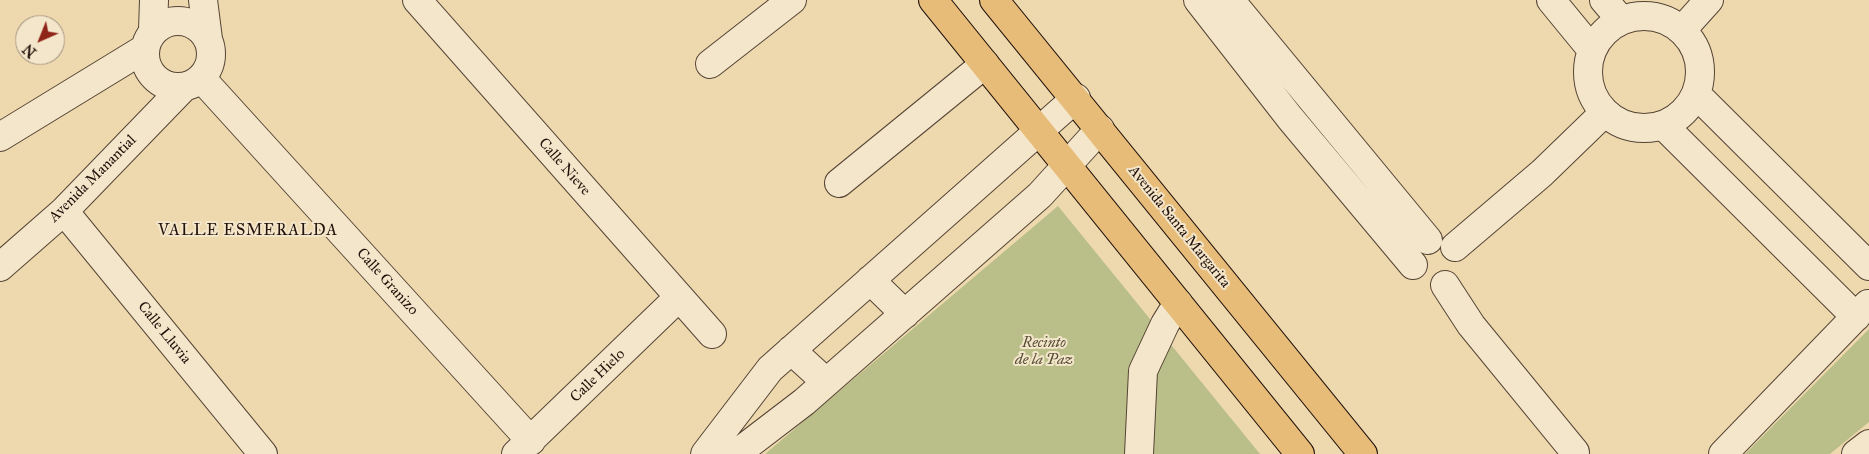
<!DOCTYPE html>
<style>
body{margin:0}
#map{position:relative;width:1869px;height:454px;overflow:hidden;background:#eed9af;font-family:"IM FELL Great Primer",serif}
canvas{display:block}
.north{position:absolute;left:15px;top:15px;width:50px;height:50px;box-sizing:border-box;background:#f4e6cb;border:1px solid #a0917e;border-radius:50%;rotate:224deg;font-size:14px;font-weight:700;line-height:20px;text-align:center;color:#22120b}
.north::after{content:'';display:block;margin:auto;width:18px;height:22px;background:#8f2418;clip-path:polygon(50% 0,100% 100%,50% 72%,0 100%)}
</style>
<div id="map">
<canvas width="1869" height="454"></canvas>
<div class="north">N</div>
</div>
<script>
const g = document.querySelector('canvas').getContext('2d');
g.lineJoin = 'round';
function fillPath(path, color) {
  g.fillStyle = color;
  g.fill(path, 'evenodd');
}
function strokePath(path, color, width, dash) {
  g.strokeStyle = color;
  g.lineWidth = width;
  g.lineCap = dash ? 'butt' : 'round';
  g.setLineDash(dash || []);
  g.stroke(path);
}
function drawText(font, color, halo, rows, align = 'center') {
  g.font = font + ' "IM FELL Great Primer",serif';
  g.lineWidth = 4;
  g.setLineDash([]);
  g.textBaseline = 'middle';
  g.strokeStyle = halo;
  g.fillStyle = color;
  for (const [text, x, y, turn = 0] of rows) {
    g.save();
    g.translate(x, y);
    g.rotate((+turn || 0) * Math.PI / 180);
    g.textAlign = isNaN(turn) ? turn : align;
    if (halo) g.strokeText(text, 0, 0);
    g.fillText(text, 0, 0);
    g.restore();
  }
}
const green = new Path2D(`
 M 1058,206 L 1260,454 L 765,454 Z
 M 1869,329 L 1869,422 L 1830,454 L 1745,454 Z`);
const minor = new Path2D(`
 M 203,0 L 208,39
 M 417,0 L 712,334
 M 1198,0 L 1290,118 L 1413,265
 M 1230,0 L 1428,240
 M 1551,0 L 1592,50
 M 1604,0 L 1621,20
 M1588 72a56 56 0 1 1 112 0a56 56 0 1 1-112 0Z
 M145 54a33 33 0 1 1 66 0a33 33 0 1 1-66 0Z
 M 153,30 L 154,0
 M 1682,30 L 1709,0
 M 710,64 L 792,0
 M 202,79 L 531,441
 M 1697,95 L 1869,266
 M 1664,126 L 1856,317
 M 0,137 L 144,49
 M 839,183 L 985,64
 M 64,211 L 263,454
 M 1455,247 L 1542,173 L 1604,113
 M 0,267 L 64,211 L 183,88
 M 870,280 L 905,314
 M 1445,285 L 1471,325 L 1575,452
 M 791,350 L 826,382
 M 516,454 L 679,297
 M 705,454 L 770,369 L 1076,98
 M 736,454 L 804,402 L 1040,195 L 1100,129
 M 1139,454 L 1143,371 L 1165,324 L 1178,303
 M 1723,454 L 1868,304
 M 1856,454 L 1869,444`);
const major = new Path2D(`
 M 933,0 L 1300,454
 M 994,0 L 1363,454`);
const streetNames = [
 ["Calle Nieve",564,167,49],
 ["Avenida Manantial",93,179,-45],
 ["Avenida Santa Margarita",1179,227,51],
 ["Calle Granizo",387,282,48],
 ["Calle Lluvia",164,333,51],
 ["Calle Hielo",598,376,-44]
];
const parkNames = [
 ["Recinto",1044,343],
 ["de la Paz",1044,360]
];
const neighbourhoodNames = [
 ["VALLE ESMERALDA",248,231]
];
fillPath(green, '#babf8a');
strokePath(minor, '#554434', 30);
strokePath(major, '#22120b', 30);
strokePath(minor, '#f4e6cb', 28);
strokePath(major, '#e7bc78', 28);
drawText('15px', '#22120b', '#f4e6cb', streetNames);
drawText('italic 15px', '#574f37', '#f4e6cb', parkNames);
g.letterSpacing = '1px';
drawText('16px', '#22120b', '#f4e6cb', neighbourhoodNames);
g.letterSpacing = '0px';
</script>
